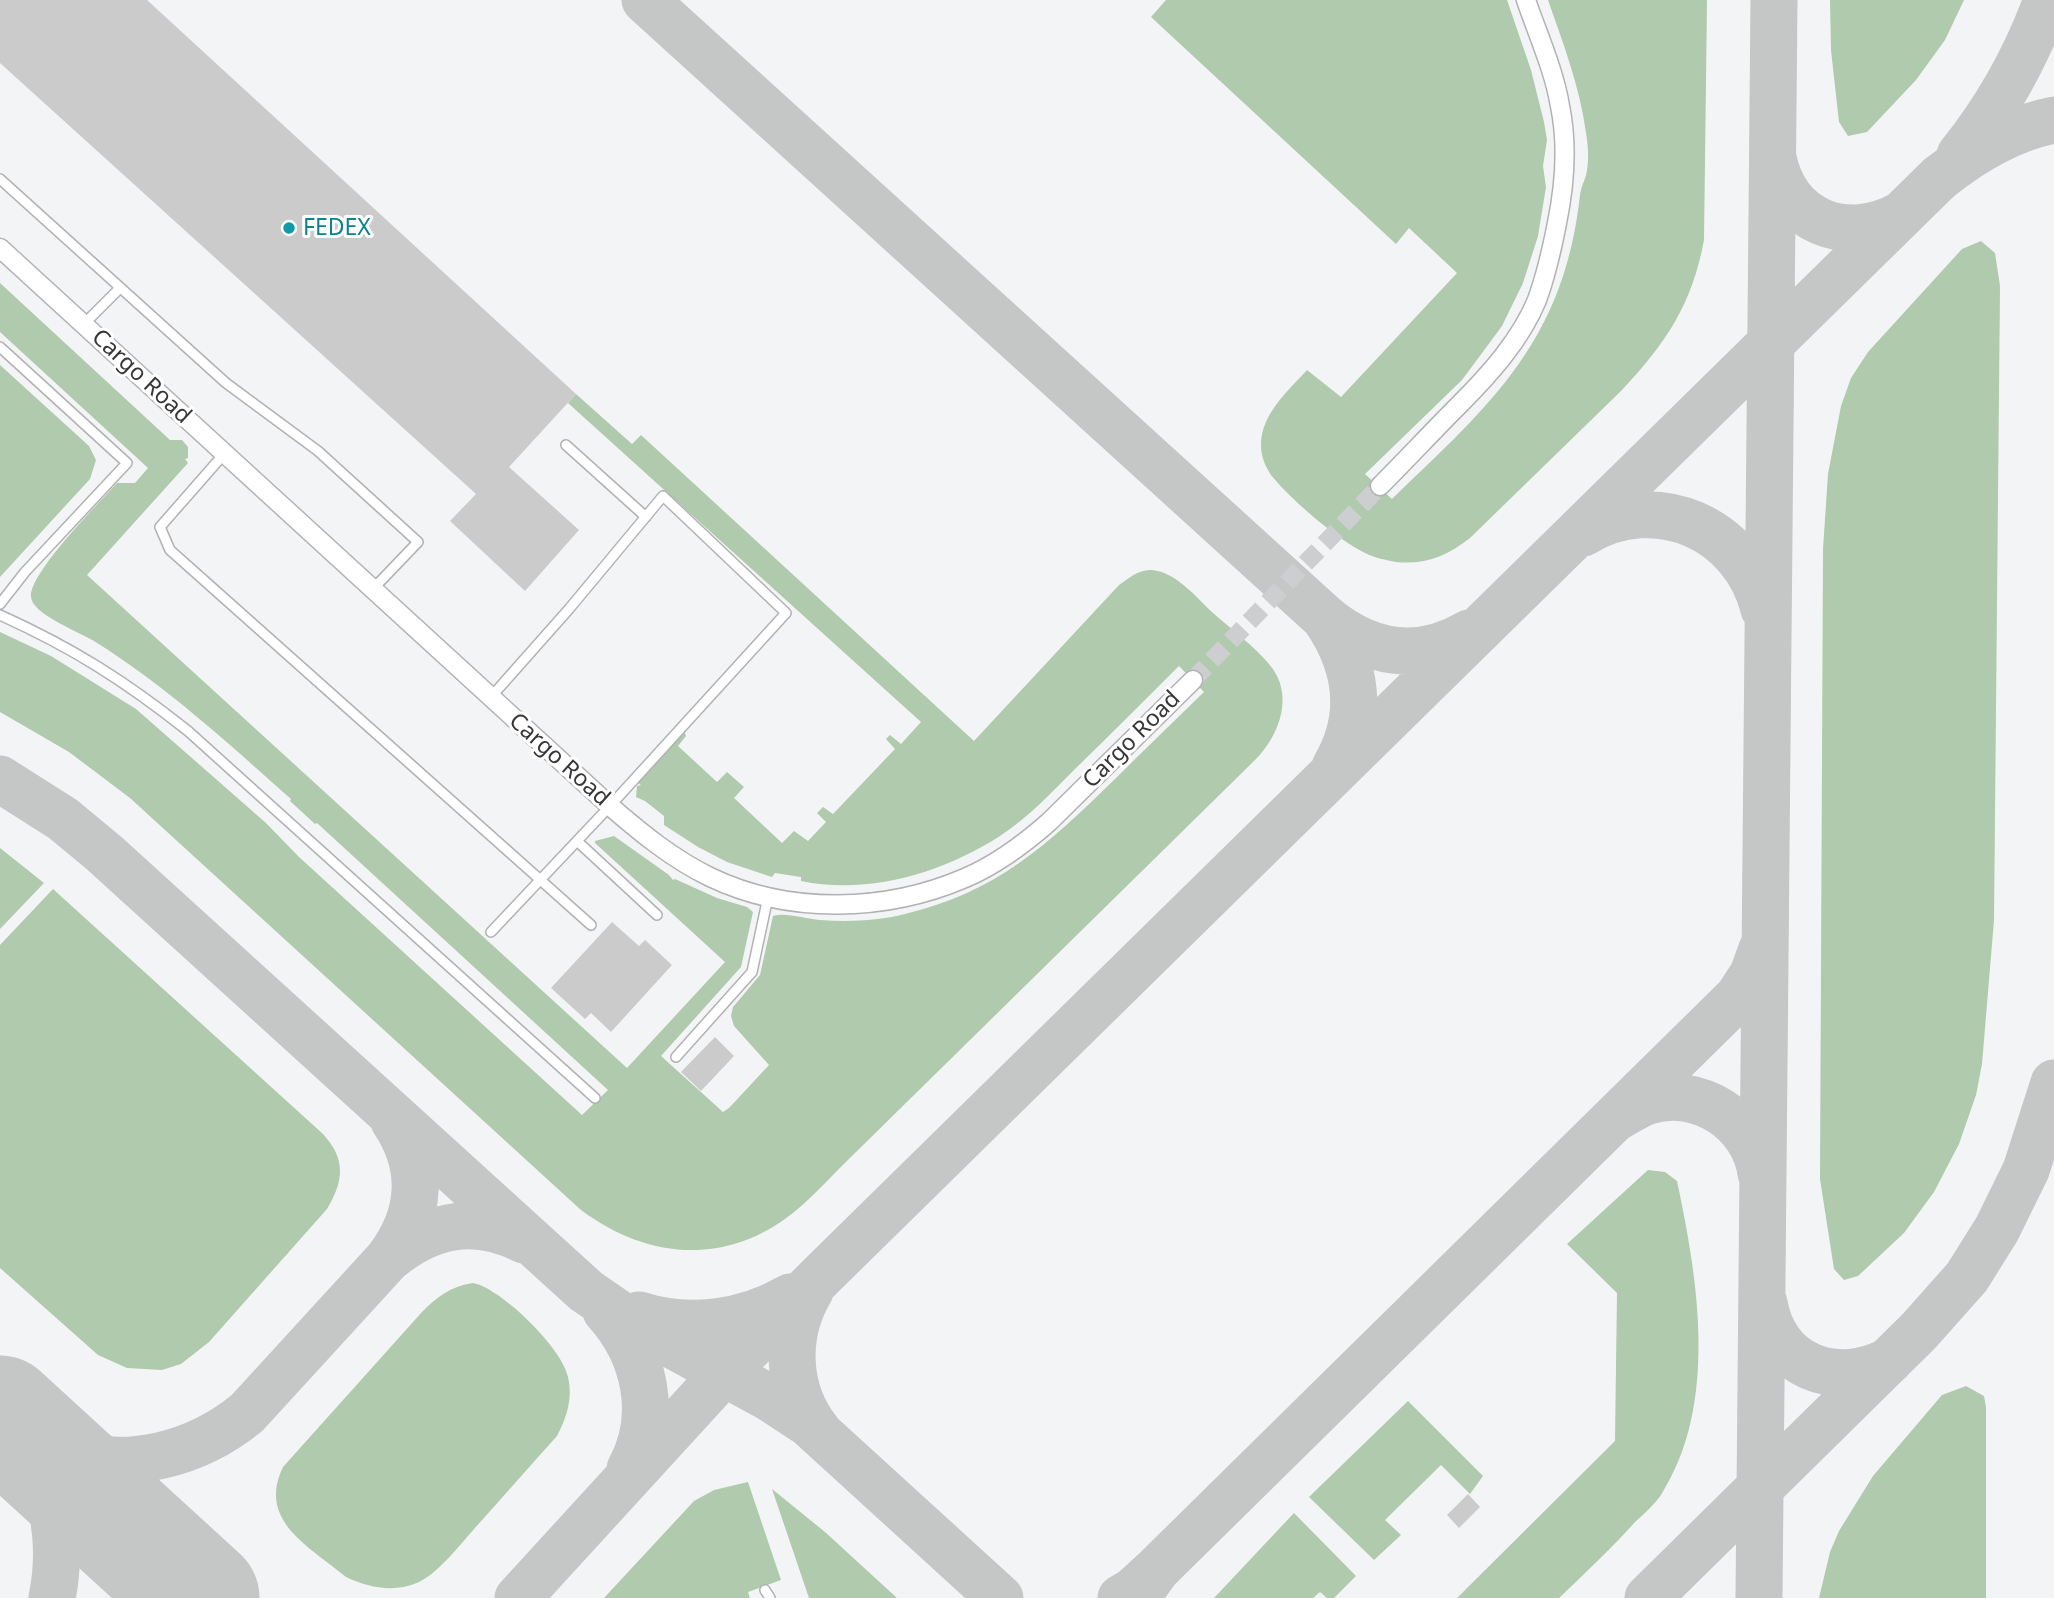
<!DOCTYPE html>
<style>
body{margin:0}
canvas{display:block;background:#f3f4f5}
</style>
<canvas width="2054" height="1598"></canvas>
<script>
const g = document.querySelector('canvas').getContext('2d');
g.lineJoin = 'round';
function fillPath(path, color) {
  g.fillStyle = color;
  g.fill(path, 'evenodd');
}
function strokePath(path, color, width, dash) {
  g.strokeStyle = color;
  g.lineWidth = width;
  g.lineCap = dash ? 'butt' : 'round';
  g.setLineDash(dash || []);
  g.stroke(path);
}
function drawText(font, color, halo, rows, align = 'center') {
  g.font = font + ' "Noto Sans",sans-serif';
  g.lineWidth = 6;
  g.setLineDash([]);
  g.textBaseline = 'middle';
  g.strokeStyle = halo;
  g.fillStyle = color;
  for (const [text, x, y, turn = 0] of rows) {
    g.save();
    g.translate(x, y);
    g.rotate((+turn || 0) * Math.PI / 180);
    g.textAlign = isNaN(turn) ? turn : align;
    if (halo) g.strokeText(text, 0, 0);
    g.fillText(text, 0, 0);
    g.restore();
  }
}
const green = new Path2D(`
 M 1166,0 L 1507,0 L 1531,70 L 1544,122 L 1547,140 L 1543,166 L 1546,187 L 1538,236 L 1523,283 L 1502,326 L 1462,380 L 1365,474 L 1392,499 C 1492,403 1564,341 1580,195 C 1581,186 1586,179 1587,170 C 1589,159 1588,144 1586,133 C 1580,87 1563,43 1548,0 L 1707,0 L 1704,240 C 1692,304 1667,342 1622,390 L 1470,538 C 1447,556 1425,565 1396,562 C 1386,560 1375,558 1365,553 C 1337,539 1291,500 1271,475 C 1265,466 1261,456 1261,445 C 1261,414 1288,391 1307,370 L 1341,397 L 1457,273 L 1409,228 L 1396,244 L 1151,17 Z
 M 1830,0 L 1964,0 L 1945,40 L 1916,80 L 1867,132 L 1848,136 L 1839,122 L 1831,50 Z
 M 1981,241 L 1995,253 L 2000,286 L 1994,920 L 1982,1064 L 1976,1095 L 1959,1144 L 1934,1192 L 1904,1233 L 1858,1276 L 1844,1280 L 1834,1269 L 1820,1179 L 1823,549 L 1828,474 L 1841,406 L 1851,378 L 1868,352 L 1962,249 Z
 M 0,283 L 170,440 L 182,440 L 188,447 L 188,458 L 185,459 L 188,463 L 87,575 L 627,1068 L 725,962 L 595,843 L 595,841 L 614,836 L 669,875 L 673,880 L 675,879 L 717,898 L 747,907 L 753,912 L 741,967 L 661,1056 L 723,1112 L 729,1108 L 769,1065 L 734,1026 L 731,1016 L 733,1007 L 760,975 L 773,916 C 785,912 806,919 820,920 C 848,922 878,921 905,914 C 997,892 1047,845 1113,781 C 1143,751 1174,721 1204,692 L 1179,666 C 1145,700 1111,734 1076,768 C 1052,792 1029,817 1000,836 C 942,873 869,895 801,881 L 801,877 L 775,873 L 772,877 L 727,862 L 698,847 L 664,825 L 664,816 L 645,801 L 636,797 L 637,786 L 641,785 L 637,782 L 682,733 L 685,733 L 686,736 L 678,746 L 717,782 L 727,772 L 744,787 L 734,798 L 782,843 L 794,831 L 808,841 L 826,822 L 817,813 L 823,807 L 833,814 L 895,749 L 886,739 L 890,735 L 901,744 L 921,722 L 568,403 L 576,394 L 632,444 L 641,435 L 974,741 L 1119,585 C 1129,578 1139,569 1152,570 C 1176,572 1197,598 1213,613 C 1231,629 1253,645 1269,664 C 1295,694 1280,735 1255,760 L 855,1153 C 832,1175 810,1201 785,1219 C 719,1266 644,1257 581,1210 L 130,798 L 69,752 L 0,712 L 0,632 L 51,656 L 136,709 L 266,823 L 299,857 L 582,1115 L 608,1090 L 317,823 L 315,824 L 290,801 L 291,799 C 228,743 166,686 94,641 C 79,632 32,614 31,597 C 29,573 99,503 117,483 L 135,483 L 148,468 L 0,332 Z
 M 0,365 L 89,446 L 96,460 L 90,479 L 0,577 Z
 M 0,848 L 44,883 L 0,929 Z
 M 53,889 L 323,1134 C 346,1159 344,1181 327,1209 L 209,1342 L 181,1364 L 162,1370 L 127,1368 L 98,1355 L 0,1268 L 0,945 Z
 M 1648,1170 L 1665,1172 L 1677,1181 C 1698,1280 1719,1404 1661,1495 C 1654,1505 1644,1514 1635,1522 C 1611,1549 1585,1573 1559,1598 L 1457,1598 L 1615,1441 L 1617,1293 L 1567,1244 Z
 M 473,1283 C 501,1288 563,1349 568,1377 C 573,1398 567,1417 557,1436 C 529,1467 502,1498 474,1529 C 460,1545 438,1573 419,1582 C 395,1593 369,1588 346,1577 C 309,1546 257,1521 283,1467 L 422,1312 C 437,1297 451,1286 473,1283 Z
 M 1966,1386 L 1984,1396 L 1986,1407 L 1986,1598 L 1819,1598 L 1830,1552 L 1839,1531 L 1873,1476 L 1942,1395 Z
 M 1408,1401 L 1483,1476 L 1470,1494 L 1441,1465 L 1385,1520 L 1401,1535 L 1374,1560 L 1309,1497 Z
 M 748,1482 L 781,1580 L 748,1592 L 750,1598 L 604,1598 L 694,1501 L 714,1490 Z
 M 772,1489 L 825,1532 L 897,1598 L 809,1598 Z
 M 1294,1513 L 1356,1576 L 1334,1598 L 1327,1598 L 1320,1592 L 1313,1598 L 1214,1598 Z`);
const taxiway = new Path2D(`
 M 645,0 L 1324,617
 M 1960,155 C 1997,109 2027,55 2047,0
 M 1773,158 C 1786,222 1846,245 1901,215
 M 1583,533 C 1656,489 1744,528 1764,609
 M 1335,767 C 1365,716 1357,664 1324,617 C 1368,654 1418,663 1469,633
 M 0,779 L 63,819 L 104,853 L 586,1291 L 634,1324 L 770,1398 L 808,1423 L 1000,1598
 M 394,1121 C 425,1167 421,1216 388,1259 C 430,1224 474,1215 524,1240
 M 1761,1173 C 1754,1121 1698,1085 1648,1101 C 1636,1105 1625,1113 1614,1119 L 1738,997 L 1753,974 L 1762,949
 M 810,1291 C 784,1335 786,1391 818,1431
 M 1764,1303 C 1775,1366 1834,1389 1889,1361
 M 606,1311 C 645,1354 659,1416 630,1469
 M 639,1315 C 689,1331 745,1323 790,1297
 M 0,1410 C 20,1426 40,1442 64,1451 C 127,1473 197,1454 247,1413 L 388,1259
 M 3,1424 C 16,1439 30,1455 39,1473 C 58,1509 60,1559 52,1598
 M 1157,1569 L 1614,1119
 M 518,1598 L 724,1373 L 825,1272 L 1939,178 C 1973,151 2011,128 2054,120
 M 1121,1598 L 1133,1591 L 1157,1569 L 1136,1598
 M 1648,1598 L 1919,1331 L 1967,1277 L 1997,1229 L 2026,1170 L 2054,1083
 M 1759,1598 L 1774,0`);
const runway = new Path2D(`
 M 0,1415 L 200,1598`);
const building = new Path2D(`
 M 0,0 L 147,0 L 576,394 L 509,467 L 579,530 L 525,591 L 450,521 L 476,494 L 0,63 Z
 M 612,922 L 639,946 L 645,940 L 672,965 L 611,1032 L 591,1013 L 585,1019 L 551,988 Z
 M 715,1037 L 734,1056 L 701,1091 L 681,1072 Z
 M 1468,1494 L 1480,1507 L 1459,1528 L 1447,1515 Z`);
const streetTunnel = new Path2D(`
 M 1193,680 L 1380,486`);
const lane = new Path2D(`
 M 0,179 L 226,383 L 318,451 L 418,542 L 372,590
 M 83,325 L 120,288
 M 0,347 L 127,463 L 25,572 L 0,604
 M 566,445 L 646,517
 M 224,454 L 160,527 L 170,550 L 591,925
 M 0,615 C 73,648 125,681 188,731 L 595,1098
 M 491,697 L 569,609 L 663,496 L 786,613 L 610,806 L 491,932
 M 577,841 L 657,915
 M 676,1057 L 752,972 L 768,897
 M 765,1590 L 770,1598`);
const street = new Path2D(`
 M 0,248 L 610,806 C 641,833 673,859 710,877 C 789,915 886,912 965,878 C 996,865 1024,844 1049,822 L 1193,680
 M 1380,486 C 1406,460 1432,432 1458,406 C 1489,375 1520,341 1537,300 C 1546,275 1552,249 1557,223 C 1565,184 1568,145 1560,106 C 1554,70 1538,35 1526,0`);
const markers = [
 [289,228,7,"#0f9aa8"]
];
const cultureNames = [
 ["FEDEX",303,228]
];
const streetNames = [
 ["Cargo Road",141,377,43],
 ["Cargo Road",1132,740,-45],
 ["Cargo Road",559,760,42]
];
fillPath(green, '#afcaac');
strokePath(taxiway, '#c5c6c6', 47);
strokePath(runway, '#c5c6c6', 119);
fillPath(building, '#cbcbcc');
strokePath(streetTunnel, '#cdcecf', 18, [18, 9]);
strokePath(lane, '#b2b2b4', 12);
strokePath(street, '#b2b2b4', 21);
strokePath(lane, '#fff', 9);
strokePath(street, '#fff', 18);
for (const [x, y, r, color] of markers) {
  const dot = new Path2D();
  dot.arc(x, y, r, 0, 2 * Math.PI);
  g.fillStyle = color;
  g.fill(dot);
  strokePath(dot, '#fff', 2.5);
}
drawText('23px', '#0d838f', '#fff', cultureNames, 'left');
drawText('23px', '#373737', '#fff', streetNames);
</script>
